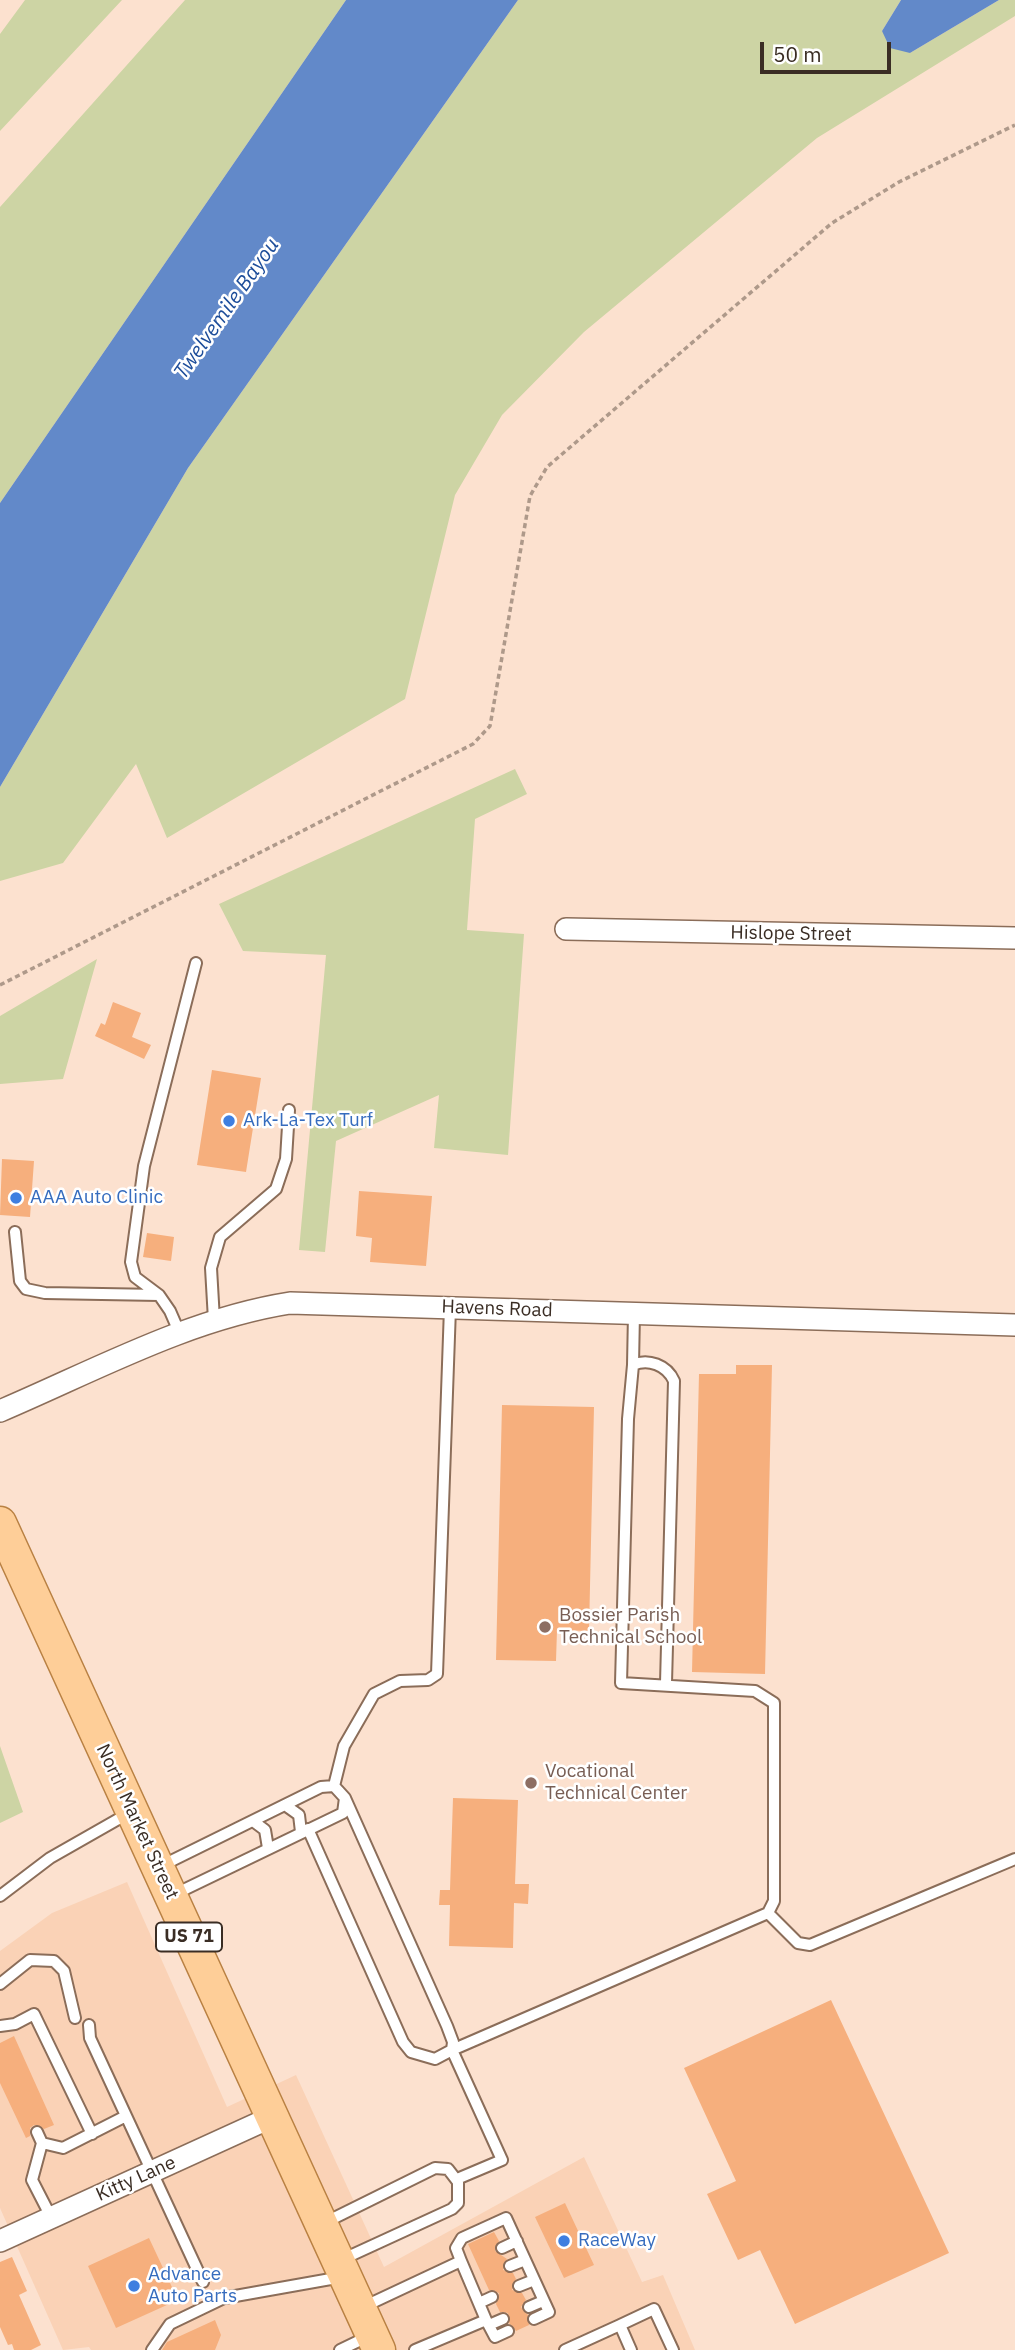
<!DOCTYPE html>
<style>
body{margin:0}
#map{position:relative;width:1015px;height:2350px;overflow:hidden;background:#fce1cf;font-family:"IBM Plex Sans",sans-serif}
canvas{display:block}
.scale{position:absolute;left:760px;top:42px;width:131px;height:32px;box-sizing:border-box;border:4px solid #3a2d24;border-top:0;padding-left:9px;font-size:21px;line-height:24px;white-space:nowrap;color:#3a2d24;-webkit-text-stroke:5px #fff;paint-order:stroke}
</style>
<div id="map">
<canvas width="1015" height="2350"></canvas>
<div class="scale">50 m</div>
</div>
<script>
const g = document.querySelector('canvas').getContext('2d');
g.lineJoin = 'round';
function fillPath(path, color) {
  g.fillStyle = color;
  g.fill(path, 'evenodd');
}
function strokePath(path, color, width, dash) {
  g.strokeStyle = color;
  g.lineWidth = width;
  g.lineCap = dash ? 'butt' : 'round';
  g.setLineDash(dash || []);
  g.stroke(path);
}
function drawText(font, color, halo, rows, align = 'center') {
  g.font = font + ' "IBM Plex Sans",sans-serif';
  g.lineWidth = 5;
  g.setLineDash([]);
  g.textBaseline = 'middle';
  g.strokeStyle = halo;
  g.fillStyle = color;
  for (const [text, x, y, turn = 0] of rows) {
    g.save();
    g.translate(x, y);
    g.rotate((+turn || 0) * Math.PI / 180);
    g.textAlign = isNaN(turn) ? turn : align;
    if (halo) g.strokeText(text, 0, 0);
    g.fillText(text, 0, 0);
    g.restore();
  }
}
const built = new Path2D(`
 M 127,1882 L 227,2107 L 296,2075 L 384,2267 L 584,2157 L 642,2282 L 663,2275 L 695,2350 L 91,2350 L 89,2347 L 63,2350 L 0,2208 L 0,1951 L 52,1913 Z`);
const green = new Path2D(`
 M 25,0 L 122,0 L 0,131 L 0,34 Z
 M 185,0 L 346,0 L 0,503 L 0,207 Z
 M 518,0 L 901,0 L 882,31 L 910,53 L 999,0 L 1015,0 L 1015,16 L 817,138 L 584,332 L 502,415 L 455,495 L 405,699 L 167,838 L 136,764 L 63,863 L 0,881 L 0,787 L 188,468 Z
 M 515,769 L 527,794 L 475,819 L 467,930 L 524,934 L 508,1155 L 434,1148 L 439,1095 L 336,1141 L 325,1252 L 299,1250 L 326,955 L 243,951 L 219,904 Z
 M 97,959 L 63,1079 L 0,1084 L 0,1016 Z
 M 0,1746 L 23,1812 L 0,1823 Z`);
const water = new Path2D(`
 M 346,0 L 518,0 L 188,468 L 0,787 L 0,503 Z
 M 901,0 L 999,0 L 910,53 L 890,48 L 882,31 Z`);
const building = new Path2D(`
 M 113,1002 L 141,1013 L 132,1037 L 151,1045 L 144,1059 L 95,1036 L 101,1023 L 105,1025 Z
 M 212,1070 L 261,1078 L 246,1172 L 197,1165 Z
 M 2,1159 L 34,1161 L 30,1217 L 0,1215 Z
 M 359,1191 L 432,1196 L 426,1266 L 370,1262 L 372,1238 L 356,1236 Z
 M 147,1233 L 174,1237 L 171,1261 L 143,1257 Z
 M 736,1365 L 772,1365 L 765,1674 L 692,1672 L 699,1374 L 736,1374 Z
 M 502,1405 L 594,1407 L 589,1631 L 557,1630 L 556,1661 L 496,1660 Z
 M 453,1798 L 518,1800 L 515,1884 L 529,1884 L 528,1904 L 514,1903 L 513,1948 L 449,1946 L 450,1905 L 439,1905 L 440,1890 L 450,1890 Z
 M 831,2000 L 949,2253 L 795,2324 L 760,2250 L 738,2260 L 707,2194 L 736,2181 L 684,2068 Z
 M 14,2036 L 54,2125 L 44,2129 L 34,2125 L 30,2128 L 30,2136 L 26,2138 L 0,2083 L 0,2043 Z
 M 565,2203 L 594,2265 L 564,2278 L 535,2217 Z
 M 494,2232 L 499,2241 L 495,2251 L 507,2259 L 503,2270 L 513,2273 L 516,2279 L 512,2290 L 522,2293 L 526,2300 L 521,2307 L 528,2315 L 529,2325 L 516,2331 L 509,2323 L 508,2313 L 500,2312 L 496,2304 L 499,2293 L 489,2290 L 468,2244 Z
 M 149,2238 L 178,2300 L 116,2328 L 88,2266 Z
 M 12,2257 L 27,2291 L 19,2295 L 41,2345 L 31,2350 L 14,2350 L 12,2344 L 8,2345 L 0,2327 L 0,2262 Z
 M 215,2320 L 221,2335 L 215,2350 L 162,2350 L 167,2342 Z`);
const path = new Path2D(`
 M 0,985 L 473,744 L 490,726 L 530,496 L 547,467 L 832,223 L 899,182 L 1015,125`);
const service = new Path2D(`
 M 15,1232 L 20,1281 L 26,1289 L 45,1293 L 159,1295
 M 214,1320 L 211,1268 L 220,1237 L 276,1189 L 286,1159 L 289,1110
 M 180,1334 L 170,1311 L 159,1295 L 135,1277 L 131,1262 L 144,1166 L 196,963
 M 633,1365 L 634,1313
 M 334,1786 L 344,1746 L 374,1694 L 400,1681 L 428,1680 L 437,1674 L 450,1308
 M 285,1805 L 299,1815 L 301,1832
 M 253,1821 L 265,1830 L 268,1848
 M 308,1829 L 403,2042 L 411,2052 L 435,2059 L 452,2050 L 453,2042 L 447,2026 L 345,1798
 M 161,1866 L 321,1787 L 334,1786 L 345,1798 L 343,1813 L 173,1895
 M 0,1896 L 50,1858 L 129,1813
 M 768,1913 L 798,1943 L 810,1945 L 1015,1859
 M 0,1984 L 30,1960 L 54,1961 L 64,1971 L 75,2018
 M 89,2025 L 90,2038 L 203,2282
 M 0,2026 L 15,2024 L 34,2014 L 92,2134
 M 37,2132 L 42,2143 L 32,2180 L 51,2217
 M 42,2143 L 63,2148 L 126,2116
 M 457,2179 L 502,2160 L 452,2050 L 768,1913 L 774,1901 L 774,1703 L 755,1691 L 621,1683 L 628,1419 L 633,1365 C 648,1358 667,1365 674,1381 L 666,1683
 M 324,2223 L 435,2168 L 448,2169 L 458,2182 L 458,2203 L 452,2209 L 341,2260
 M 502,2248 L 517,2241
 M 461,2261 L 486,2320
 M 510,2266 L 525,2260
 M 519,2286 L 534,2280
 M 479,2303 L 492,2297
 M 363,2307 L 461,2261 L 456,2248 L 462,2238 L 506,2218 L 549,2312 L 534,2319
 M 529,2307 L 543,2301
 M 489,2325 L 503,2319
 M 620,2325 L 654,2309 L 673,2350
 M 152,2350 L 170,2324 L 224,2298 L 342,2277
 M 340,2350 L 369,2336
 M 415,2350 L 486,2320 L 495,2337 L 508,2331
 M 565,2350 L 620,2325 L 631,2350`);
const minor = new Path2D(`
 M 566,929 L 1015,938
 M 0,1411 C 94,1371 188,1319 290,1303 L 1015,1325
 M 0,2241 L 272,2117`);
const primary = new Path2D(`
 M 0,1523 L 379,2350`);
const markers = [
 [229,1121,7,"#3f7fe0"],
 [16,1198,7,"#3f7fe0"],
 [545,1627,7,"#8d6e63"],
 [531,1783,7,"#8d6e63"],
 [564,2241,7,"#3f7fe0"],
 [134,2286,7,"#3f7fe0"]
];
const shields = [
 [189,1937,66]
];
const shieldNames = [
 ["US 71",189,1937]
];
const streetNames = [
 ["Hislope Street",791,934,1],
 ["Havens Road",497,1309,2],
 ["North Market Street",137,1822,65],
 ["Kitty Lane",136,2179,-24]
];
const shopNames = [
 ["Ark-La-Tex Turf",243,1121],
 ["AAA Auto Clinic",30,1198],
 ["RaceWay",578,2241],
 ["Advance",148,2275],
 ["Auto Parts",148,2297]
];
const educationNames = [
 ["Bossier Parish",559,1616],
 ["Technical School",559,1638],
 ["Vocational",545,1772],
 ["Technical Center",545,1794]
];
const waterNames = [
 ["Twelvemile Bayou",227,309,-55]
];
fillPath(built, '#fad2b6');
fillPath(green, '#cdd4a4');
fillPath(water, '#6289c9');
fillPath(building, '#f6af7d');
strokePath(service, '#8b6d59', 14);
strokePath(minor, '#8b6d59', 24);
strokePath(primary, '#b98143', 35);
strokePath(path, '#ae998a', 3.5, [5, 3.5]);
strokePath(service, '#fff', 10);
strokePath(minor, '#fff', 21);
strokePath(primary, '#fece98', 32);
for (const [x, y, r, color] of markers) {
  const dot = new Path2D();
  dot.arc(x, y, r, 0, 2 * Math.PI);
  g.fillStyle = color;
  g.fill(dot);
  strokePath(dot, '#fff', 2.5);
}
for (const [x, y, w] of shields) {
  const box = new Path2D();
  box.roundRect(x - w / 2, y - 14.5, w, 29, 5);
  g.fillStyle = '#fff';
  g.fill(box);
  strokePath(box, '#3a2d24', 2);
}
drawText('bold 18px', '#3a2d24', null, shieldNames);
drawText('19px', '#3a2d24', '#fff', streetNames);
drawText('19px', '#366cbe', '#fff', shopNames, 'left');
drawText('19px', '#785e54', '#fff', educationNames, 'left');
drawText('italic 21px', '#1d4d9a', '#fff', waterNames);
</script>
